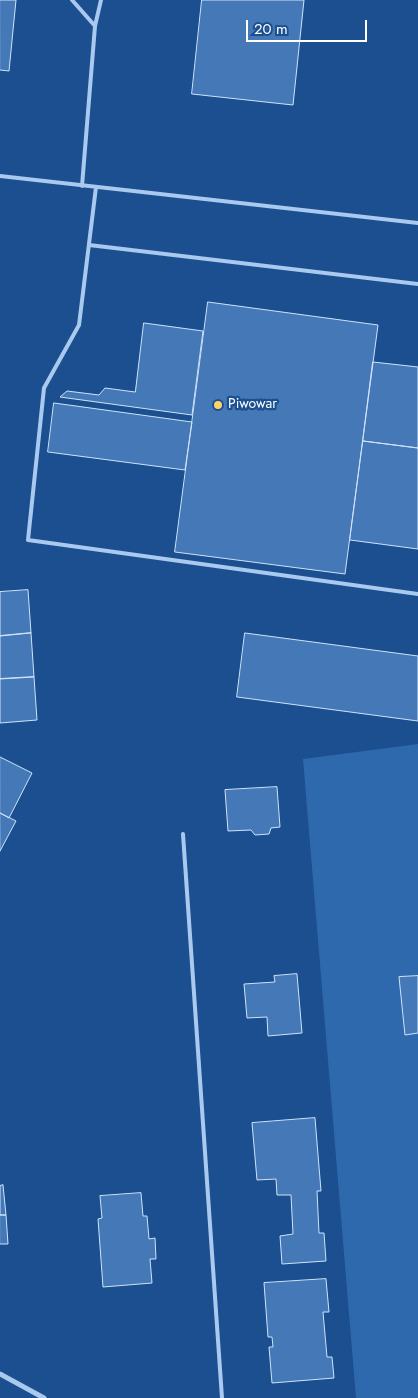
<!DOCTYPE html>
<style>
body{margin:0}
#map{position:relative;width:418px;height:1398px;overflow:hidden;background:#1b4f8f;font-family:Jost,sans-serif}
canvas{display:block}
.scale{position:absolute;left:246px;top:20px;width:121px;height:22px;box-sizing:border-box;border:2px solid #fff;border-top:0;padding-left:6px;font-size:15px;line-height:18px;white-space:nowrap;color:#fff;-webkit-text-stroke:4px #1b4f8f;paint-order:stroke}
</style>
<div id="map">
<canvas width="418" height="1398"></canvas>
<div class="scale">20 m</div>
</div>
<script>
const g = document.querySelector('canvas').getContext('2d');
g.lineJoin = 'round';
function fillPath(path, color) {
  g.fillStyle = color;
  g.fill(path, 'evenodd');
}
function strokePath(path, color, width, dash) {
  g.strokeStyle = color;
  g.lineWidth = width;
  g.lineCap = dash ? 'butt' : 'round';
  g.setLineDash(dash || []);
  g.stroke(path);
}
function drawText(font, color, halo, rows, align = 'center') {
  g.font = font + ' Jost,sans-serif';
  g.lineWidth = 4.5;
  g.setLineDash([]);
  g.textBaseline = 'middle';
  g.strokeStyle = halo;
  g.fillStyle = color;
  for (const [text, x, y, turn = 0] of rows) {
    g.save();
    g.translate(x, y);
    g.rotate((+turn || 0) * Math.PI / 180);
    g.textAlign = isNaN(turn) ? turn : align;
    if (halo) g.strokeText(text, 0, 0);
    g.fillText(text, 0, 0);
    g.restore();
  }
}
const green = new Path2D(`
 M 418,744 L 418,1398 L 356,1398 L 303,759 Z`);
const building = new Path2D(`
 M 0,0 L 16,0 L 9,71 L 0,70 Z
 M 202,0 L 304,0 L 293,105 L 192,94 Z
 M 208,302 L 378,325 L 345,574 L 175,552 Z
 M 144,323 L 203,331 L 192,415 L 60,397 L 67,391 L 99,395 L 105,388 L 135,392 Z
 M 373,362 L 418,367 L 418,448 L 363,441 Z
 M 54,403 L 192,422 L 185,470 L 48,452 Z
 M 363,441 L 418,448 L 418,549 L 350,540 Z
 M 28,590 L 31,633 L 0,636 L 0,592 Z
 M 31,633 L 34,677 L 0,679 L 0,636 Z
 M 245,633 L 418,656 L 418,721 L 237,697 Z
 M 34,677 L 37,720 L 0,723 L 0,679 Z
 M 0,757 L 32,773 L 9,818 L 0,813 Z
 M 277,787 L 280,827 L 271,828 L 269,834 L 255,835 L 251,830 L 228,831 L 225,790 Z
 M 0,813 L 16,821 L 0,851 Z
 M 297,974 L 302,1033 L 268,1036 L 267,1017 L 247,1018 L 244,984 L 275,982 L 274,976 Z
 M 418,976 L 418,1033 L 405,1035 L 399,977 Z
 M 315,1118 L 321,1191 L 317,1191 L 319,1233 L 324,1233 L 326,1261 L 282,1264 L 280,1236 L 293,1234 L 291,1195 L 277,1195 L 276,1179 L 257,1180 L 252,1123 Z
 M 3,1185 L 6,1215 L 0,1215 L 0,1186 Z
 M 141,1193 L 143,1216 L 147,1216 L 149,1239 L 155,1238 L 156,1259 L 150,1259 L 152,1283 L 103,1287 L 98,1219 L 102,1218 L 100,1196 Z
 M 0,1215 L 6,1215 L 8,1244 L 0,1244 Z
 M 326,1279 L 329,1312 L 323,1312 L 327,1357 L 332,1357 L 334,1378 L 272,1383 L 269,1347 L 273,1347 L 272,1337 L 268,1337 L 264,1283 Z`);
const lane = new Path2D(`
 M 72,0 L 95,26
 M 0,176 L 418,223
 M 82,186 L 95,26 L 101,0
 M 96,187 L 79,325 L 44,388 L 28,540 L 418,594
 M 89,245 L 418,284
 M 183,834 L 222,1398`);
const street = new Path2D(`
 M 0,1374 L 44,1398`);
const markers = [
 [218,405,5,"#ffd166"]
];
const poiNames = [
 ["Piwowar",228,405]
];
fillPath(green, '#2e69ad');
fillPath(building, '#4478b7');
strokePath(building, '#cfe3fa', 1);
strokePath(lane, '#a9c9ee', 4);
strokePath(street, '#a9c9ee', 5);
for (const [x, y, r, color] of markers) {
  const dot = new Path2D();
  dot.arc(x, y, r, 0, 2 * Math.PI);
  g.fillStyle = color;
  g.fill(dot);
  strokePath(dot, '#1b4f8f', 2);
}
drawText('14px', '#fff', '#1b4f8f', poiNames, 'left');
</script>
